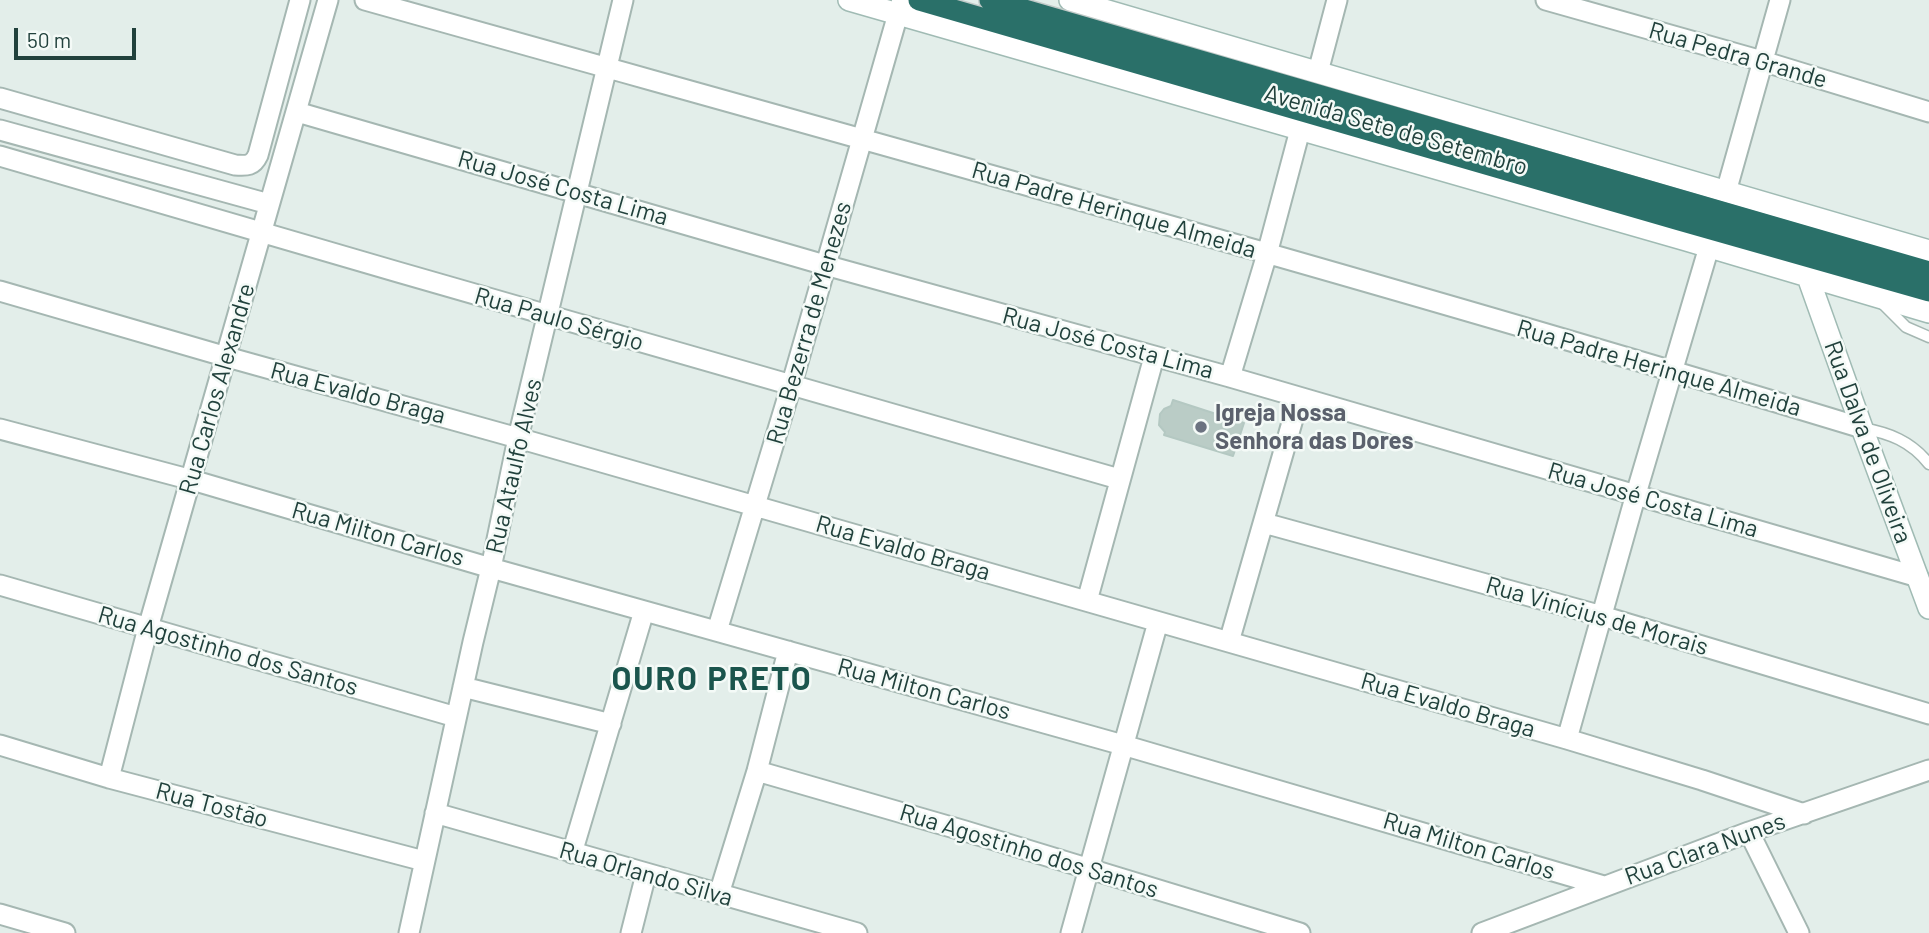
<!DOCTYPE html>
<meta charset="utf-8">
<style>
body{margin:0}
#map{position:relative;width:1929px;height:933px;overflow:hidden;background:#e3eeea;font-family:Barlow,sans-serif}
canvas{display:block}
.scale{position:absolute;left:14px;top:28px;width:122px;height:32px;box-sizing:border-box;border:4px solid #21413c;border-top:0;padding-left:9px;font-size:21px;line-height:24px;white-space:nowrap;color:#21413c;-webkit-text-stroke:5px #f4faf7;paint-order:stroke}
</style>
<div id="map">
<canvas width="1929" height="933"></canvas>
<div class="scale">50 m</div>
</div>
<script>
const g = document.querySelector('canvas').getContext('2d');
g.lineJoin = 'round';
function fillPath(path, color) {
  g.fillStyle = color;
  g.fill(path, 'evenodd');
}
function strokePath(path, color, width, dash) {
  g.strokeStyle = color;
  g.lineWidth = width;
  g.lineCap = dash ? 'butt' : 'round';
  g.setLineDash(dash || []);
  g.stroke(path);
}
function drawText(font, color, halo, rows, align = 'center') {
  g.font = font + ' Barlow,sans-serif';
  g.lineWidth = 5;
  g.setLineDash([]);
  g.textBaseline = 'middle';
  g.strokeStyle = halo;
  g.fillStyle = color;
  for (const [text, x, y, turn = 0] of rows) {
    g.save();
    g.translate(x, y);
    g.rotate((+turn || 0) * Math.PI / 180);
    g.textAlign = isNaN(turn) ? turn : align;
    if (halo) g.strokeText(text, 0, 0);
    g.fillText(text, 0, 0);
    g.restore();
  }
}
const building = new Path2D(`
 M 1173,400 L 1244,423 L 1233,456 L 1164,435 L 1165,432 L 1159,425 L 1160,414 L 1164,409 L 1171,406 Z`);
const lane = new Path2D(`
 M 1882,303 L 1906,327 L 1929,337
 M 1862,428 C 1889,433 1911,441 1929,464`);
const street = new Path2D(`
 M 365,0 C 864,140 1365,277 1862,428
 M 1546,0 L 1762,61 L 1929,112
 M 1318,72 L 1337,0
 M 0,98 L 235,165 C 247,166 253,166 258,155 L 300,0
 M 297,112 L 825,265 L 1230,377 L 1918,577
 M 0,130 L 269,204
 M 0,156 C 372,267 747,370 1119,479
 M 1726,192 L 1780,0
 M 0,291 L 227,357 L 518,438 L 1567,739 L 1702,780 L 1804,814
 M 1230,377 L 1267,254 L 1300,130
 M 0,429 L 192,480 L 491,568 L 1123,745 L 1604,886
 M 1264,523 L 1602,616 L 1929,714
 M 0,585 L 456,717
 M 1087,601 L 1154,357
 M 717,631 L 792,383 L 902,0
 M 1229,642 L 1299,398
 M 463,687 L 611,724
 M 1567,739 L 1636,494 L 1709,247
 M 0,745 L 109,778 L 424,861
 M 757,771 L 965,831 L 1300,933
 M 109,778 L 148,628 L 328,0
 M 435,813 L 857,933
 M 1749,832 L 1799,933
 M 572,853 L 644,611
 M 719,894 L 757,771 L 788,651
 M 0,914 L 65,933
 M 409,933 L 473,642 L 491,568 L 518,438 L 623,0
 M 631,933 L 646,874
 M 1071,933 L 1158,622
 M 1482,933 L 1749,832 L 1929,770`);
const secondary = new Path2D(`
 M 849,0 L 1686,240 L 1929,312
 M 1070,0 L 1929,251
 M 1808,277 L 1862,428 L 1929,608`);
const highway = new Path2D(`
 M 919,0 L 1679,220 L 1929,291
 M 990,0 L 1929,272`);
const markers = [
 [1201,427,7,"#6b7280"]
];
const streetNames = [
 ["Rua Pedra Grande",1738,55,16],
 ["Avenida Sete de Setembro",1396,130,16],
 ["Rua José Costa Lima",563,188,16],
 ["Rua Padre Herinque Almeida",1114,210,16],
 ["Rua Paulo Sérgio",559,319,16],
 ["Rua Bezerra de Menezes",809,323,-74],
 ["Rua José Costa Lima",1108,343,15],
 ["Rua Padre Herinque Almeida",1659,368,16],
 ["Rua Carlos Alexandre",217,389,-74],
 ["Rua Evaldo Braga",358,393,15],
 ["Rua Dalva de Oliveira",1868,442,70],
 ["Rua Ataulfo Alves",514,466,-77],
 ["Rua José Costa Lima",1653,500,16],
 ["Rua Milton Carlos",378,534,16],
 ["Rua Evaldo Braga",903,548,16],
 ["Rua Vinícius de Morais",1597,616,16],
 ["Rua Agostinho dos Santos",228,651,16],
 ["Rua Milton Carlos",924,689,15],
 ["Rua Evaldo Braga",1448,705,16],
 ["Rua Tostão",212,805,15],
 ["Rua Milton Carlos",1469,846,17],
 ["Rua Clara Nunes",1705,849,-20],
 ["Rua Agostinho dos Santos",1029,851,17],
 ["Rua Orlando Silva",646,874,16]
];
const worshipNames = [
 ["Igreja Nossa",1215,413],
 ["Senhora das Dores",1215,441]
];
const districtNames = [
 ["OURO PRETO",712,679]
];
fillPath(building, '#baccc6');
strokePath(building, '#b4c8c2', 2);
strokePath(lane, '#a5b7b2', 13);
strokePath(street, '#a5b7b2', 23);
strokePath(secondary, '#a0bbb4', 24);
strokePath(highway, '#c1cac8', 24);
strokePath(lane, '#fff', 10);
strokePath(street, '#fff', 19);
strokePath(secondary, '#fff', 21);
strokePath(highway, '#2a7069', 21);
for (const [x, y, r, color] of markers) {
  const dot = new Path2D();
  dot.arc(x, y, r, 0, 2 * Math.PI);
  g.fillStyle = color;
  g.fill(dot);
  strokePath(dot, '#f4faf7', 2.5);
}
drawText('24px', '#21413c', '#f4faf7', streetNames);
drawText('bold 24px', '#5b616d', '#f4faf7', worshipNames, 'left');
g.letterSpacing = '2px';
drawText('bold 32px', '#1b554d', '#f4faf7', districtNames);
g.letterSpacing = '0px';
</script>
